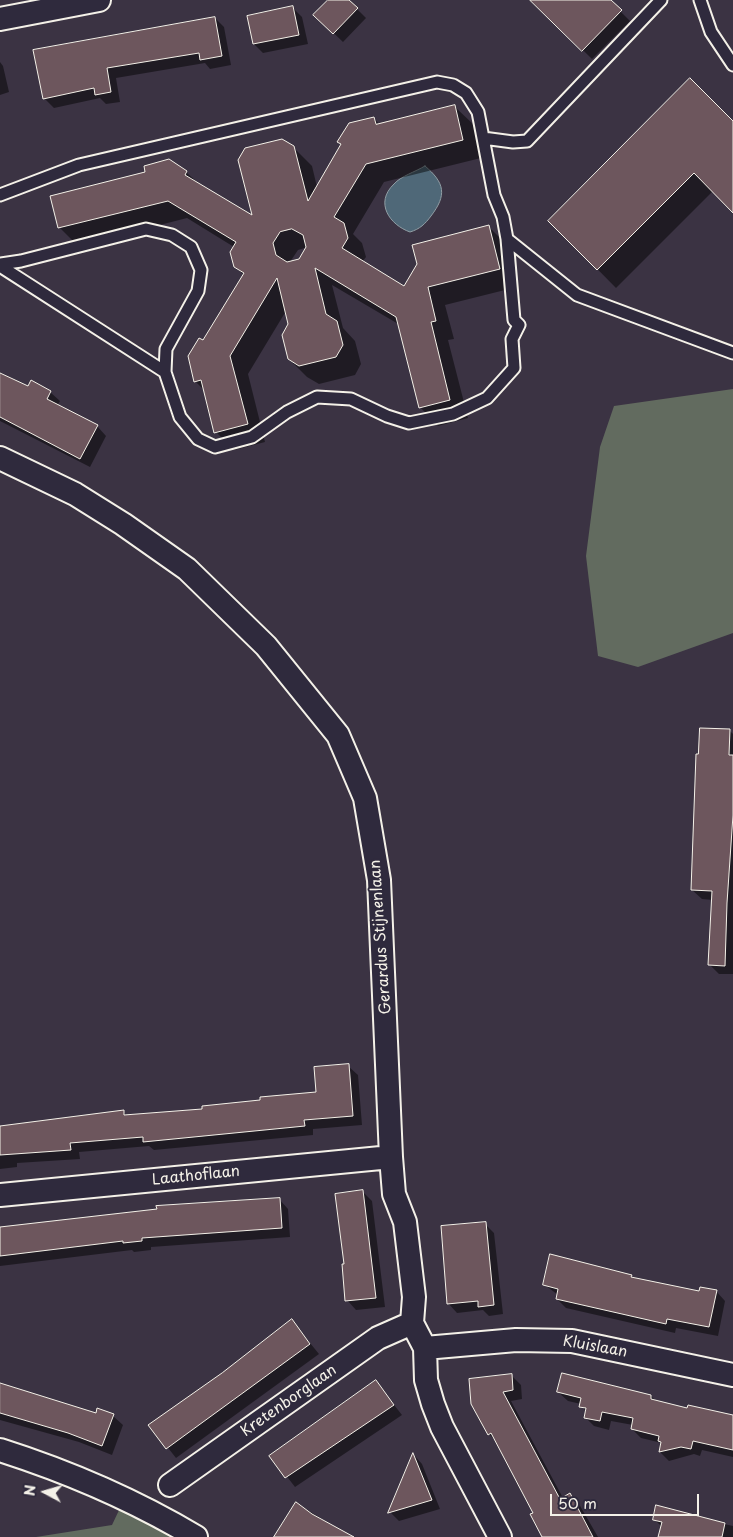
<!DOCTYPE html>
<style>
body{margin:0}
#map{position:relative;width:733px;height:1537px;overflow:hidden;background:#3b3343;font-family:"Playpen Sans",sans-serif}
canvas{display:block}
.north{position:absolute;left:20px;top:1467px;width:50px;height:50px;-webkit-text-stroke:4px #2f2a3d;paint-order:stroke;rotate:276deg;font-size:14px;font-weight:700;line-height:20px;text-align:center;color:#f4f1e8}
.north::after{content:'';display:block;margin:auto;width:18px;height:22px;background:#f4f1e8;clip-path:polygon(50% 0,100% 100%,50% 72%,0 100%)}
.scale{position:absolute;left:550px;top:1494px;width:149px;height:22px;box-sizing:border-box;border:2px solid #f4f1e8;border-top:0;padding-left:6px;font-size:15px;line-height:18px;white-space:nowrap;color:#f4f1e8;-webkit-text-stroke:4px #2f2a3d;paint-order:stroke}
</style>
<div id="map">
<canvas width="733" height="1537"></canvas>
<div class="north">N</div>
<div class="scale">50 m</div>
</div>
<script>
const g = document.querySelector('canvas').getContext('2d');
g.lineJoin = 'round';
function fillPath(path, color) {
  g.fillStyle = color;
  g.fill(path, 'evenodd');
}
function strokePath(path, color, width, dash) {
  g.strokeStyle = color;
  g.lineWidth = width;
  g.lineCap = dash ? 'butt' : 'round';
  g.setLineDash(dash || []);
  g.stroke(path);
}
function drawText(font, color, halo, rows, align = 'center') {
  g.font = font + ' "Playpen Sans",sans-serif';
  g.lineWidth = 4;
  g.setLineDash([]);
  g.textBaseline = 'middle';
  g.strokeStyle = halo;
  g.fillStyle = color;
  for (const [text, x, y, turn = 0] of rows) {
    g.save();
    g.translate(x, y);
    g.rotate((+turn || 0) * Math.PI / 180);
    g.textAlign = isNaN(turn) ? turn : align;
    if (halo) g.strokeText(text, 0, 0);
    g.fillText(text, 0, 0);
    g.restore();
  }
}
const green = new Path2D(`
 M 733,389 L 733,633 L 638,667 L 598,656 L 586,556 L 600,447 L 614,406 Z
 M 121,1506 L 177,1537 L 36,1537 L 112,1525 Z`);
const water = new Path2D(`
 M 425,166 C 445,183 447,195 431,216 C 425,224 420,229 410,232 C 390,225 374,203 394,184 C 401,176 415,172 425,166 Z`);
const shadow = new Path2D(`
 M 330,0 L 348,0 L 366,18 L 343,42 L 315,15 Z
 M 532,0 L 609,0 L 630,21 L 592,59 Z
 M 293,8 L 302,17 L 308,44 L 263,53 L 254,44 Z
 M 215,18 L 224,27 L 231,65 L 210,69 L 205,63 L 116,78 L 120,102 L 106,104 L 100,98 L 54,108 L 44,98 L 35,51 Z
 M 0,62 L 3,66 L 9,92 L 0,95 Z
 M 454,106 L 473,124 L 481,158 L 384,182 L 353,234 L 362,243 L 366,257 L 362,262 L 404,287 L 489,227 L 507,245 L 517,287 L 445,305 L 454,339 L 448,340 L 468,418 L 438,426 L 420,407 L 400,325 L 332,285 L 343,328 L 355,341 L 361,364 L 355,375 L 319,384 L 307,377 L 289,359 L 290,324 L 286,311 L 248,374 L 265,442 L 234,450 L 216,432 L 205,391 L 195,381 L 204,342 L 244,275 L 235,266 L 234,247 L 187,218 L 78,246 L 59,227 L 186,172 L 201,186 L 254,218 L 293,147 L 312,166 L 317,187 L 374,118 L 380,125 ZM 308,247 L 300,260 L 290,262 L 298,250 Z
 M 733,123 L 733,211 L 713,191 L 616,288 L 550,221 Z
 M 0,374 L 28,388 L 50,392 L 60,401 L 57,406 L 97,426 L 106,436 L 90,467 L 0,421 Z
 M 729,730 L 733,734 L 733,974 L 719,974 L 710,965 L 713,900 L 702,899 L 692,890 Z
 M 348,1066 L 358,1075 L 362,1125 L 313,1129 L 313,1135 L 154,1150 L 149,1146 L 79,1152 L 80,1159 L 17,1163 L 17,1167 L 0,1169 L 0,1126 L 123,1112 L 128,1116 L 203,1110 L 318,1093 Z
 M 363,1192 L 372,1201 L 385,1307 L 356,1310 L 347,1300 L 345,1265 Z
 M 279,1199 L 288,1209 L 290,1237 L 151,1247 L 151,1250 L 134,1252 L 132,1250 L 0,1266 L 0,1228 Z
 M 485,1224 L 494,1233 L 503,1314 L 489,1316 L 483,1310 L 457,1313 L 448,1303 Z
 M 631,1276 L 634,1279 L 700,1293 L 716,1291 L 725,1301 L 718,1336 L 676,1328 L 675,1333 L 566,1308 L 557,1299 L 558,1295 L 545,1285 Z
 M 292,1321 L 319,1354 L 176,1458 L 150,1425 L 222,1374 Z
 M 512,1376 L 521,1385 L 522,1399 L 511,1401 L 563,1498 L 570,1495 L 579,1504 L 598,1537 L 543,1537 L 535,1513 L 498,1443 L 489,1434 L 473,1403 Z
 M 376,1382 L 402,1415 L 295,1487 L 271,1456 Z
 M 0,1385 L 96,1415 L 113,1416 L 123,1425 L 112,1455 L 79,1442 L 0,1420 Z
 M 558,1392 L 651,1396 L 657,1402 L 688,1410 L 733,1416 L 733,1457 L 702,1450 L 700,1456 L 694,1454 L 669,1461 L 660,1452 L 662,1443 L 641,1438 L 632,1429 L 633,1425 L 611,1421 L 609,1430 L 594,1426 L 585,1417 L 586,1412 L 581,1404 L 568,1401 Z
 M 414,1455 L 422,1464 L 440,1509 L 399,1521 L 390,1512 Z
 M 296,1503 L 348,1535 L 350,1537 L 281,1537 Z
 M 697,1518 L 733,1526 L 733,1537 L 659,1537 L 662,1527 L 654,1519 Z`);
const building = new Path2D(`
 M 328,0 L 349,0 L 358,8 L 333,34 L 313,15 Z
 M 530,0 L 611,0 L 622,10 L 582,51 Z
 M 293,6 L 299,35 L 253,44 L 247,16 Z
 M 215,17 L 222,56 L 200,60 L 199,53 L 107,68 L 111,92 L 95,95 L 94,88 L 43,99 L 33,50 Z
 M 690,78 L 733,121 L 733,213 L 694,173 L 597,270 L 548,221 Z
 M 455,105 L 463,140 L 366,164 L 334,217 L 344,223 L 348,238 L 342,248 L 404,286 L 417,264 L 412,245 L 489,225 L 500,269 L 428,287 L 436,321 L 431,322 L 450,400 L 419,408 L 396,317 L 315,268 L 326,314 L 337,321 L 343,345 L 336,357 L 299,366 L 288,359 L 282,335 L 288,324 L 277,278 L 230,356 L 248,424 L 214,433 L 201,380 L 194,382 L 188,356 L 199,338 L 203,340 L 244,273 L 234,267 L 230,252 L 236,242 L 168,201 L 58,228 L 50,196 L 145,172 L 144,166 L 169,159 L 187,171 L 185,175 L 252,215 L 238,160 L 245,148 L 282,139 L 294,146 L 308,201 L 341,144 L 337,142 L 349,123 L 374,117 L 376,124 ZM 292,229 L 303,235 L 306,247 L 299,259 L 287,262 L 276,255 L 273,243 L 280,232 Z
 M 0,373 L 28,386 L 31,380 L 51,391 L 47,399 L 98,425 L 80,459 L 0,417 Z
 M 700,728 L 730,729 L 729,755 L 733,755 L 733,815 L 727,903 L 725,966 L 708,965 L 712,891 L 691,890 L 696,754 L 698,754 Z
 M 349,1064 L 353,1116 L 304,1120 L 305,1126 L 143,1142 L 143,1137 L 70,1143 L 71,1150 L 0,1155 L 0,1126 L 124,1110 L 124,1115 L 202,1109 L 202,1106 L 260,1100 L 260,1097 L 316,1092 L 314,1067 Z
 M 363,1190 L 376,1298 L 345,1301 L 342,1264 L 344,1264 L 335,1194 Z
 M 280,1198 L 282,1228 L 142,1238 L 142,1241 L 123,1243 L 123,1241 L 0,1256 L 0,1227 L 157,1209 L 156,1206 Z
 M 486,1222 L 494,1305 L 478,1307 L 478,1301 L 447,1304 L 441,1226 Z
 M 550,1254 L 632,1275 L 631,1277 L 699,1291 L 700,1287 L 717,1290 L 709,1327 L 667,1319 L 666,1324 L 556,1299 L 558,1289 L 543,1285 Z
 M 292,1319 L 310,1344 L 166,1449 L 148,1425 L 222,1373 Z
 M 562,1373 L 651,1395 L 651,1399 L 687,1408 L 688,1405 L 733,1415 L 733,1450 L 693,1441 L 691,1449 L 681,1447 L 659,1452 L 661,1442 L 658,1441 L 659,1436 L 631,1429 L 633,1418 L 602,1412 L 600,1421 L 584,1418 L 586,1408 L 579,1407 L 581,1398 L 557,1392 Z
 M 512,1374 L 513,1390 L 503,1392 L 560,1499 L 570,1493 L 593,1537 L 542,1537 L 530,1514 L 533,1513 L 491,1433 L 488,1435 L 471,1404 L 469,1379 Z
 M 376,1380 L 394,1405 L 285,1478 L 269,1456 Z
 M 0,1383 L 96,1413 L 97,1408 L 114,1414 L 102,1446 L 68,1433 L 0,1413 Z
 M 413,1453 L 432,1500 L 388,1513 Z
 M 296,1502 L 312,1514 L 354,1537 L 274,1537 Z
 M 656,1505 L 725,1523 L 722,1537 L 658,1537 L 662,1522 L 653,1520 Z`);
const service = new Path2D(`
 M 700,0 L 711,32 L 733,65
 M 483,138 L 513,142 L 527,141 L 661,0
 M 0,195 L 79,165 L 437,82 L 453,85 L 466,93 L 478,112 L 494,195 L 503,217 L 507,239 L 514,320 L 519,325 L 512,339 L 514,368 L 487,398 L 453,414 L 409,423 L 387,416 L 351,399 L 317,397 L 287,412 L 252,437 L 215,447 L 198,439 L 180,417 L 165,372 L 0,266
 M 507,239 L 577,295 L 733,353
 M 0,264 L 21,261 L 146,229 L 172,235 L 191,247 L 201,270 L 198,291 L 166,349 L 165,372`);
const minor = new Path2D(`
 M 0,19 L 99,0
 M 0,458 L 75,494 L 123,524 L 187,569 L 266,646 L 338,735 L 365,798 L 379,880 L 391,1157 L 394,1194 L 405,1222 L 414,1297 L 412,1323 L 425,1348 L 426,1380 L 433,1404 L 442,1427 L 500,1537
 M 0,1195 L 391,1157
 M 425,1348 L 516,1340 L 572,1341 L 733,1375
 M 0,1450 C 69,1472 134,1500 196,1537
 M 170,1485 L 378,1338 L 412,1323`);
const streetNames = [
 ["Gerardus Stijnenlaan",381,937,-94],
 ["Laathoflaan",196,1176,-6],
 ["Kluislaan",595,1347,10],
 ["Kretenborglaan",289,1401,-35]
];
fillPath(green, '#626b5f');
fillPath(water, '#4f6878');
strokePath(water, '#919fa5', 1);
fillPath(shadow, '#0007');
fillPath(building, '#6d565d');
strokePath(building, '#f4f1e8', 1);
strokePath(service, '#f4f1e8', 15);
strokePath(minor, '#f4f1e8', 26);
strokePath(service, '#2f2a3d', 11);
strokePath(minor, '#2f2a3d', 22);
drawText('15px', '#f4f1e8', '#2f2a3d', streetNames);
</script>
